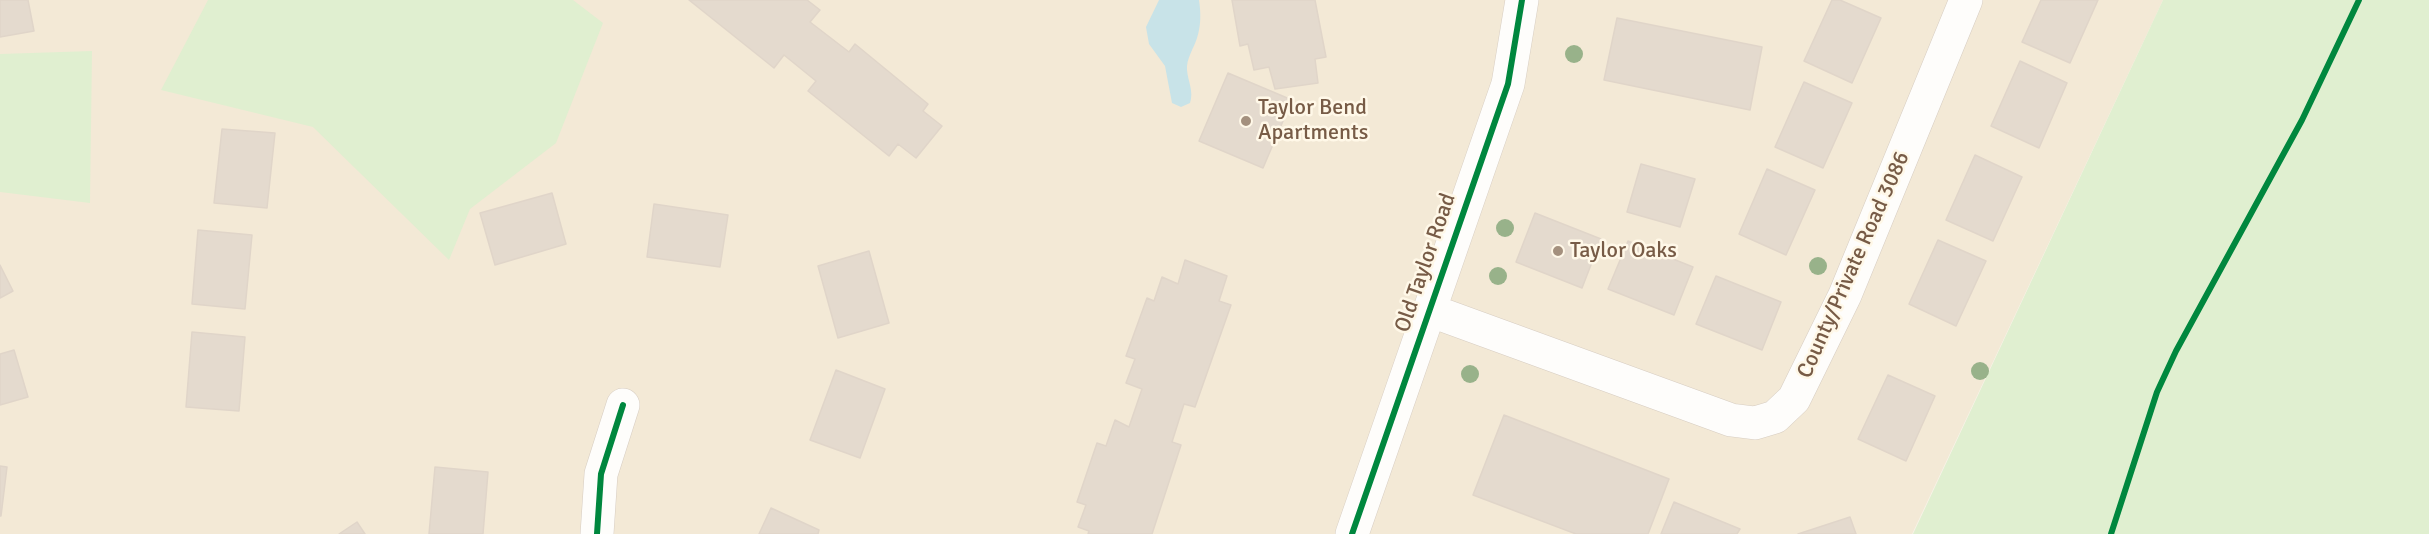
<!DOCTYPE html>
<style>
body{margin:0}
canvas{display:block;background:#f7f2e7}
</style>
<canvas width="2429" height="534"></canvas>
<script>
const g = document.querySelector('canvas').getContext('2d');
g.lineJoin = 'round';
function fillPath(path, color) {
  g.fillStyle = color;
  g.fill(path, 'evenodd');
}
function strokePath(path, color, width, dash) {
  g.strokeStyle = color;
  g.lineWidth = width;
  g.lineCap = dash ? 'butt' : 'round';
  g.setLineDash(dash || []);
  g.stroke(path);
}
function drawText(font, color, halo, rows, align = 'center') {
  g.font = font + ' Signika,sans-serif';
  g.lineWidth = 5;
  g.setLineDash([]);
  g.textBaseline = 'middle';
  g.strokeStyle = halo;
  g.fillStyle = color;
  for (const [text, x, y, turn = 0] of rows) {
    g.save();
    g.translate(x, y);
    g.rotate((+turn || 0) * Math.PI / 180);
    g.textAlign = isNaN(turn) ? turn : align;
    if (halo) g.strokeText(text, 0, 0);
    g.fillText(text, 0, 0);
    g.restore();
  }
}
const residential = new Path2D(`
 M 0,0 L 2163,0 L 1912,534 L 0,534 Z`);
const green = new Path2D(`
 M 208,0 L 573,0 L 603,23 L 556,143 L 470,209 L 449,260 L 313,127 L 161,90 Z
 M 2163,0 L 2429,0 L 2429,534 L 1913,534 Z
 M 92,51 L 90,203 L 0,192 L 0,54 Z`);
const water = new Path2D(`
 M 1159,0 L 1199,0 C 1201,13 1201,26 1197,38 C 1194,48 1186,59 1187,70 C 1188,82 1194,91 1190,103 L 1181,107 L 1172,103 L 1165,66 L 1149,44 L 1146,27 Z`);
const building = new Path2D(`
 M 0,0 L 28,0 L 34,31 L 0,37 Z
 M 689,0 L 807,0 L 820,10 L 810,22 L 849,52 L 855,44 L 928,104 L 923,111 L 942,126 L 916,158 L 898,144 L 889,156 L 808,91 L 816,81 L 784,55 L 774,68 Z
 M 1232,0 L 1315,0 L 1326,57 L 1315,59 L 1318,83 L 1275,89 L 1269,67 L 1254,70 L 1248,44 L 1240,46 Z
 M 1832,0 L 1840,0 L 1881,18 L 1852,83 L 1804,61 Z
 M 2041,0 L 2098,0 L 2070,63 L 2022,42 Z
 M 1617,18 L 1762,47 L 1750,110 L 1604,80 Z
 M 2020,61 L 2067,83 L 2039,148 L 1991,126 Z
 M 1228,73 L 1292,100 L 1263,168 L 1199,141 Z
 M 1804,82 L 1852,103 L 1823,168 L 1775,147 Z
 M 222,129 L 275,133 L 267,208 L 214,203 Z
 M 1975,155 L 2022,177 L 1993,241 L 1946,220 Z
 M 1641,164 L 1695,179 L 1680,227 L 1627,212 Z
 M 1767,169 L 1815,190 L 1786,255 L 1739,234 Z
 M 552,193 L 566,244 L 495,265 L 480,213 Z
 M 654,204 L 728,215 L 720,267 L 647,257 Z
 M 1535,213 L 1601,239 L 1582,288 L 1516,262 Z
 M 198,230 L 252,235 L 245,309 L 192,304 Z
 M 1938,240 L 1986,261 L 1956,326 L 1909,304 Z
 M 1628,241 L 1693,267 L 1674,315 L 1608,289 Z
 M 869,251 L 889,323 L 838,338 L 818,266 Z
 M 1185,260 L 1227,276 L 1219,301 L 1231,305 L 1195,407 L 1184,404 L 1172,442 L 1181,445 L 1152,534 L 1088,534 L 1089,531 L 1078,527 L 1086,505 L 1077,502 L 1097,443 L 1106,446 L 1115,420 L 1129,427 L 1142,389 L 1126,383 L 1135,359 L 1126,356 L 1147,298 L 1154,301 L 1162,277 L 1178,284 Z
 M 0,265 L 13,291 L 0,298 Z
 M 1716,276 L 1781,302 L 1762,350 L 1696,324 Z
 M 192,332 L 245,337 L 239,411 L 186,407 Z
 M 14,350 L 28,397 L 0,405 L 0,354 Z
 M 836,370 L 885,389 L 860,458 L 810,440 Z
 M 1888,375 L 1935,396 L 1906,461 L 1858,439 Z
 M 1504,415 L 1669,479 L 1648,534 L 1576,534 L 1473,495 Z
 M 0,466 L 7,467 L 1,516 L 0,516 Z
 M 435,467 L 488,472 L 483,534 L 429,534 Z
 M 1674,502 L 1740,529 L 1737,534 L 1661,534 Z
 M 771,508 L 819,530 L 818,534 L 759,534 Z
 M 1850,517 L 1856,534 L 1798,534 Z
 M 357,522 L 365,534 L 339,534 Z`);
const minor = new Path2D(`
 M 1429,310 L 1731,420 L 1755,423 L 1775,417 L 1794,399 L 1845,295 L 1966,0
 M 597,534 L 601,474 L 623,405
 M 1352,534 L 1508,84 L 1522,0`);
const cycleway = new Path2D(`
 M 597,534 L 601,474 L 623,405
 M 1352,534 L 1508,84 L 1522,0
 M 2111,534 L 2157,392 L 2176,351 L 2302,120 L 2359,0`);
const trees = [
 [1574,54],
 [1505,228],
 [1818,266],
 [1498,276],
 [1980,371],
 [1470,374]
];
const markers = [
 [1246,121,6,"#a4907e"],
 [1558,251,6,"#a4907e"]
];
const poiNames = [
 ["Taylor Bend",1258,108],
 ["Apartments",1258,133],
 ["Taylor Oaks",1570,251]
];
const streetNames = [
 ["Old Taylor Road",1426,263,-71],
 ["County/Private Road 3086",1854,265,-66]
];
fillPath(residential, '#f3e9d6');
fillPath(green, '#e0efd0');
fillPath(water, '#c8e3e8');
fillPath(building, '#e4dace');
strokePath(building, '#e0d5c9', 1.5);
strokePath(minor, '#d7cdc2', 34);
strokePath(minor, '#fefdfb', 33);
strokePath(cycleway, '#00873e', 6);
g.fillStyle = '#98b28a';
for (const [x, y] of trees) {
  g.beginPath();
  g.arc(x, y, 9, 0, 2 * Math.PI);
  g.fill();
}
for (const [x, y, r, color] of markers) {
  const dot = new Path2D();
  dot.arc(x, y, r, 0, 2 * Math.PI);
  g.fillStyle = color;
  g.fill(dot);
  strokePath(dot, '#fff8e8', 2);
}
drawText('22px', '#775b46', '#fff8e8', poiNames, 'left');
drawText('22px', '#775b46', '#fff8e8', streetNames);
</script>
